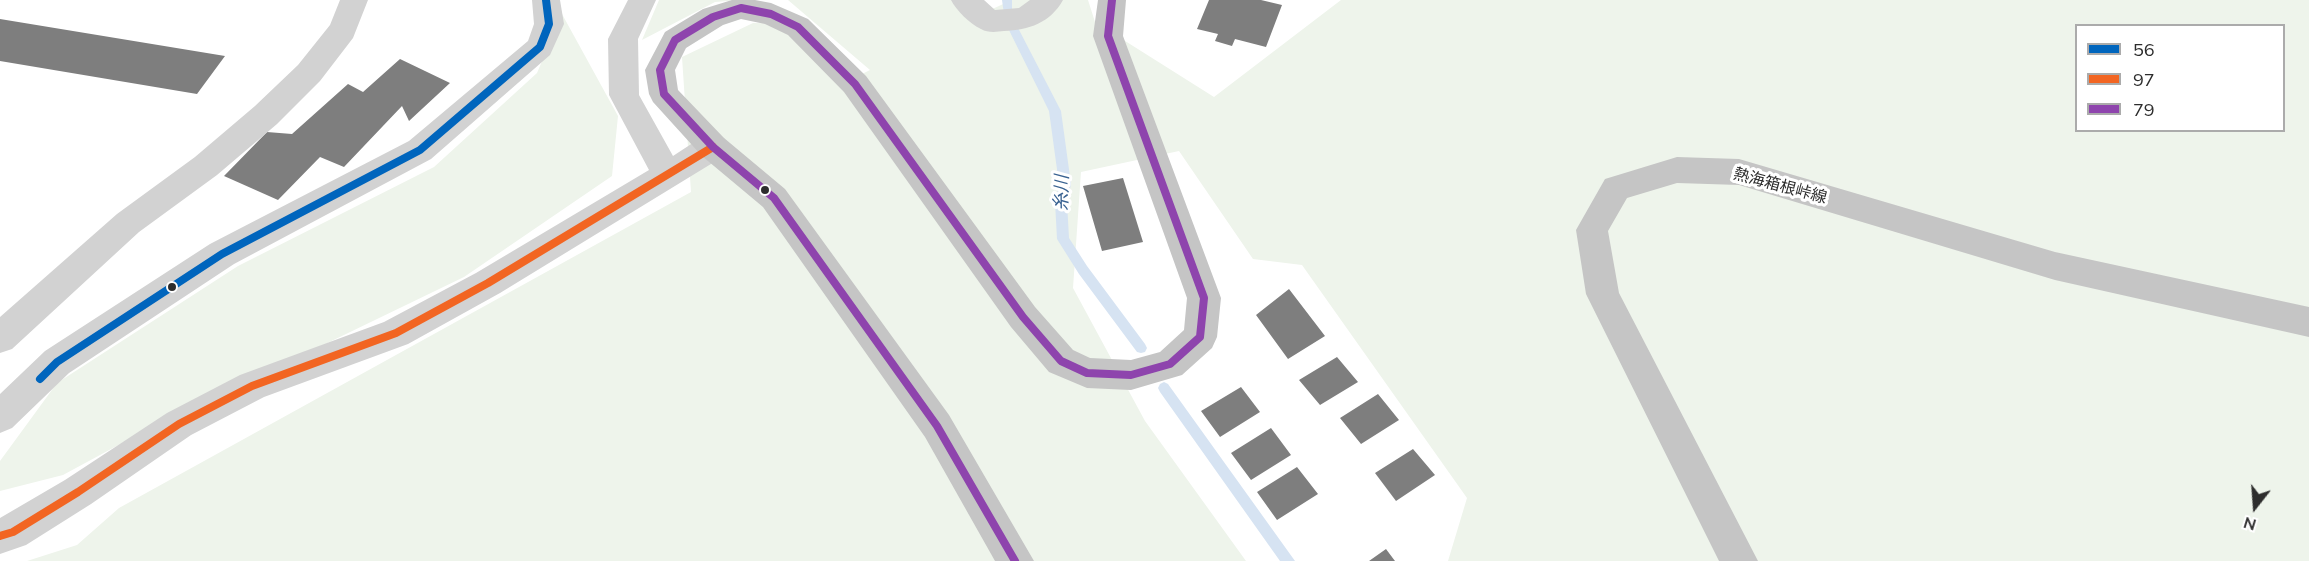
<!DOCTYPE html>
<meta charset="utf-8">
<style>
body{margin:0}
#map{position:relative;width:2309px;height:561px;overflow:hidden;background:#fff;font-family:Mulish,sans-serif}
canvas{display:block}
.legend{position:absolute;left:2075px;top:24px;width:210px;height:108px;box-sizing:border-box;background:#fff;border:2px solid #ababab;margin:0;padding:8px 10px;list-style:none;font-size:18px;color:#2d2d2d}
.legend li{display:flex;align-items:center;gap:12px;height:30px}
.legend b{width:30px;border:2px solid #ababab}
.north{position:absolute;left:2225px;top:477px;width:60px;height:60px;-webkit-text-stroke:4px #fff;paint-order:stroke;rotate:197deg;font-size:16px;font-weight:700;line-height:24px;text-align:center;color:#2d2d2d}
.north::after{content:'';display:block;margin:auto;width:21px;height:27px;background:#2d2d2d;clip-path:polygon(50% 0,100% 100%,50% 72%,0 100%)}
</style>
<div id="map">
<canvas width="2309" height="561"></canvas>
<ul class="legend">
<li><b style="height:8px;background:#0065bd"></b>56</li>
<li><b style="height:8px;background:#f26522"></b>97</li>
<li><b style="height:8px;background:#8e44ad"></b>79</li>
</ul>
<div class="north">N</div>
</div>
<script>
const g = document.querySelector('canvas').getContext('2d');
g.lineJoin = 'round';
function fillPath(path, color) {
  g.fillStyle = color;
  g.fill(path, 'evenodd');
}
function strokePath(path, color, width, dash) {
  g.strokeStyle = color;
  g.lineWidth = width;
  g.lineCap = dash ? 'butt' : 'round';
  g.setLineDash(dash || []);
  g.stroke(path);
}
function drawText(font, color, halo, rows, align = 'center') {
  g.font = font + ' Mulish,"Noto Sans JP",sans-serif';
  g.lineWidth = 6;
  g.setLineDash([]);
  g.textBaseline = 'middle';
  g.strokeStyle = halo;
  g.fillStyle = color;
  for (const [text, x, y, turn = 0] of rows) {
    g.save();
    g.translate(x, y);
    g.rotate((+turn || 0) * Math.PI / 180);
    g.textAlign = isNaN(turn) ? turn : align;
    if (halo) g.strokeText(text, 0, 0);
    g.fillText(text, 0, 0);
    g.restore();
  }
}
const green = new Path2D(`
 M 659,0 L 741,0 L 715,2 L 642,40 Z
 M 788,0 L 964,0 L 977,16 L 1012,0 L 1088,0 L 1095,22 L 1214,97 L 1341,0 L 2309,0 L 2309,561 L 1448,561 L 1467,498 L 1302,265 L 1253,259 L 1179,151 L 1081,172 L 1073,288 L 1145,421 L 1246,561 L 27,561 L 77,545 L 119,508 L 691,192 L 682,57 L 753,23 L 812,24 L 862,74 L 870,70 ZM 2076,26 L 2284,26 L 2284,130 L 2076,130 Z
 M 562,14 L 618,116 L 612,176 L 464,277 L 137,435 L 63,475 L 0,491 L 0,461 L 57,383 L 238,266 L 434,167 L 537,73 Z`);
const stream = new Path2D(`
 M 1002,0 L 1012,0 L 1012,14 L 1004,14 Z
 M 1011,20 L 1016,24 L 1061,111 L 1071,184 L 1067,202 L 1069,238 L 1087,266 L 1145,344 L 1147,348 L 1145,352 L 1141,353 L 1137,352 L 1079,274 L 1057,239 L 1055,202 L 1059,184 L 1049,111 L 1006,24 Z
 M 1164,382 L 1168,384 L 1295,561 L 1280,561 L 1160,392 L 1158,388 L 1160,384 Z`);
const building = new Path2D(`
 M 1209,0 L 1261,0 L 1282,5 L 1266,47 L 1235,39 L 1232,46 L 1215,41 L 1218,34 L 1197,29 Z
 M 0,19 L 225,56 L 197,94 L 0,61 Z
 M 400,59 L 450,83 L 409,121 L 402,106 L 344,167 L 320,157 L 278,200 L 224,176 L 267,132 L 292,134 L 348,84 L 363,92 Z
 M 1123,178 L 1143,242 L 1102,251 L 1083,186 Z
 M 1289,289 L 1325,336 L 1288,359 L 1256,315 Z
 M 1337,357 L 1358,382 L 1320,405 L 1299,380 Z
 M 1241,387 L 1260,412 L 1220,437 L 1201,411 Z
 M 1378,394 L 1399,420 L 1361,444 L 1340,418 Z
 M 1271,428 L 1291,455 L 1251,480 L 1231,453 Z
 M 1413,449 L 1435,475 L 1396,501 L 1375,473 Z
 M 1297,467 L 1318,494 L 1277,520 L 1257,492 Z
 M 1386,549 L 1395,561 L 1369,561 Z`);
const minor = new Path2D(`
 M 340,0 L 368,0 L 353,38 L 320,81 L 277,124 L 217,175 L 139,232 L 12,349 L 0,353 L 0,317 L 117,214 L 195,157 L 255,106 L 298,65 L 330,25 Z
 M 532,0 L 560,0 L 564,24 L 550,55 L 431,159 L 234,264 L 69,373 L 12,428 L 0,433 L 0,394 L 45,351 L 210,244 L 409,141 L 528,41 L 534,24 Z
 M 628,0 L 656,0 L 638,39 L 639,95 L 673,156 C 689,146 704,132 724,138 L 728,147 L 724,156 L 500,293 L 408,344 L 264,397 L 191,435 L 91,504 L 26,545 L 0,554 L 0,518 L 65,480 L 167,413 L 240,375 L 384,322 L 476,273 L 649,170 L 609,95 L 608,39 Z
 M 951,0 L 984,0 L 995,10 L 1019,8 L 1030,0 L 1063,0 C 1050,23 1029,30 1004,31 C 996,32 988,33 981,29 C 970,24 956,10 951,0 Z`);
const major = new Path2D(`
 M 732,0 L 755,0 L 771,3 L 808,19 L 866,76 L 1035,307 L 1073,350 L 1090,358 L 1131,360 L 1160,352 L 1184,330 L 1187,298 L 1093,36 L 1098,0 L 1126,0 L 1123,36 L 1221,298 L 1217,337 L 1212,348 L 1182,375 L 1131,390 L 1087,388 L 1049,372 L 1011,327 L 844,92 L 788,35 L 765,24 L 741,19 L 723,25 L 686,48 L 675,70 L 678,90 L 724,138 L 785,189 L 949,415 L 1034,561 L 995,561 L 925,437 L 763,207 L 702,156 L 653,102 L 649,94 L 645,70 L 665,32 L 703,9 Z
 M 1677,157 L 1739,159 L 2055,252 L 2309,307 L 2309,337 L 2055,280 L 1739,185 L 1677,183 L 1627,198 L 1608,231 L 1619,293 L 1758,561 L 1719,561 L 1586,294 L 1576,230 L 1605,179 Z`);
const bus1 = new Path2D(`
 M 40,379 L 57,362 L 222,254 L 420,150 L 540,47 L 549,24 L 546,0`);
const bus2 = new Path2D(`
 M 0,536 L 13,532 L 78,492 L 179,424 L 252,386 L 396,333 L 488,283 L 713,147`);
const bus3 = new Path2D(`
 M 1015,561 L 937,426 L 774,198 L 713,147 L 664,94 L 660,70 L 675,40 L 713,17 L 741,8 L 771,14 L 798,27 L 855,84 L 1023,317 L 1061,361 L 1087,373 L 1131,375 L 1170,364 L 1200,337 L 1204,298 L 1108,36 L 1112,0`);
const markers = [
 [765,190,5,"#2d2d2d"],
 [172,287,5,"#2d2d2d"]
];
const streetNames = [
 ["熱海箱根峠線",1780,186,15]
];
const waterNames = [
 ["糸川",1062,193,-89]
];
fillPath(green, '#eef4eb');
fillPath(stream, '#d6e3f2');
fillPath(building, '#7e7e7e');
fillPath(minor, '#d2d2d2');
fillPath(major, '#c5c5c5');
strokePath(bus1, '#0065bd', 8);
strokePath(bus2, '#f26522', 8);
strokePath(bus3, '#8e44ad', 8);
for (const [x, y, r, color] of markers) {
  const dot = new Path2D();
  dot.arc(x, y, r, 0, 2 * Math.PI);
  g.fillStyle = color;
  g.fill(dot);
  strokePath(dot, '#fff', 2);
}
drawText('16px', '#2d2d2d', '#fff', streetNames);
drawText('italic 18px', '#396291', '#fff', waterNames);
</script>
